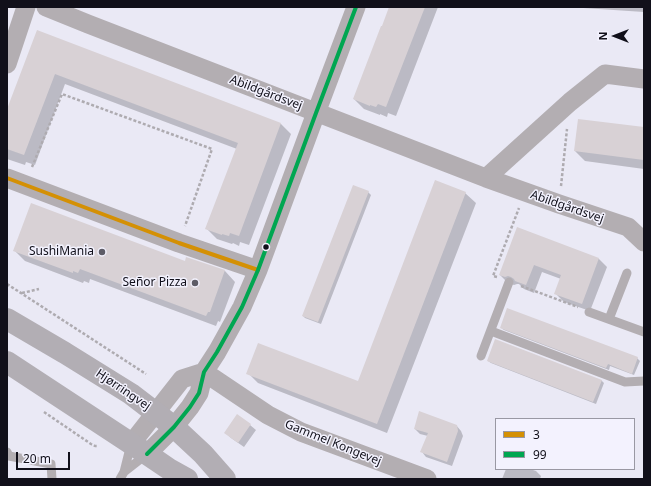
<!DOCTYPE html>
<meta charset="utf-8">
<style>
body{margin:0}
#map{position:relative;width:651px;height:486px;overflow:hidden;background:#eae9f5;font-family:"Noto Sans",sans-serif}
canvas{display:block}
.frame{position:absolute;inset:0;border:8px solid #11101a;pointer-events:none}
.legend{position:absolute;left:495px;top:418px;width:140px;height:52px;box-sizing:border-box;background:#f3f2fe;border:1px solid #9998a3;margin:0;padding:5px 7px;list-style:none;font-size:12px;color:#11101a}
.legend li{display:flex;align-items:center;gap:8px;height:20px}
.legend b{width:20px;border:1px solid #9998a3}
.north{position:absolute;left:595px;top:16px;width:40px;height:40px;-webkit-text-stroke:3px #f3f2fe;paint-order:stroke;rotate:270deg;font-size:11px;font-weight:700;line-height:16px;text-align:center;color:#11101a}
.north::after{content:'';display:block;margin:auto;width:14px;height:18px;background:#11101a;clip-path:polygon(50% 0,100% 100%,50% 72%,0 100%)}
.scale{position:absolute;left:16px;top:452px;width:54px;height:18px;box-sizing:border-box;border:2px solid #11101a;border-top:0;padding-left:5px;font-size:12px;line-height:14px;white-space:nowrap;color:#11101a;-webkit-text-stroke:3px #f3f2fe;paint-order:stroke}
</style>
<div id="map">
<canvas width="651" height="486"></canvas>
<div class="frame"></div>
<ul class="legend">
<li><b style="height:5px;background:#d49004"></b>3</li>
<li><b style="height:5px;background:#00a651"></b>99</li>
</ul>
<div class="north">N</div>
<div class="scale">20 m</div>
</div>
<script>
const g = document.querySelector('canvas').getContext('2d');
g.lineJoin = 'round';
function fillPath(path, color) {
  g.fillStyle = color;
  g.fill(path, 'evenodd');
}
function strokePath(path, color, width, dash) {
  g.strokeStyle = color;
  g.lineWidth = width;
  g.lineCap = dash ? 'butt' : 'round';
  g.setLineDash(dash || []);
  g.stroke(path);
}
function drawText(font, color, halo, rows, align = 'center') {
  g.font = font + ' "Noto Sans",sans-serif';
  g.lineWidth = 3;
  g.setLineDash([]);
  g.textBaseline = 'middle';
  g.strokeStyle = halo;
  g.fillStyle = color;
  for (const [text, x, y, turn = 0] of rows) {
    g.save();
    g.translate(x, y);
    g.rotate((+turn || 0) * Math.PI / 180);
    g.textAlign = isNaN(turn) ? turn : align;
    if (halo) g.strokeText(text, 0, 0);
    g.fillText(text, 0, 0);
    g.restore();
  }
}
const shadow = new Path2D(`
 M 391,7 L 438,7 L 396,116 L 388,113 L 387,117 L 380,114 L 380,115 L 364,109 L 354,99 Z
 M 568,7 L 644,7 L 644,12 Z
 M 38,32 L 281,124 L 291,134 L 249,245 L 240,242 L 239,246 L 233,243 L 232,244 L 217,239 L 206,228 L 237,149 L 65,84 L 35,165 L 26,162 L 25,165 L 7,159 L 7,112 Z
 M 644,128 L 644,169 L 585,161 L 575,151 Z
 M 368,192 L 371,195 L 321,324 L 305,318 L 303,316 Z
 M 465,193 L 476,203 L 387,433 L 258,383 L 248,373 L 358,383 Z
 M 518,228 L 599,259 L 607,267 L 590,311 L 564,302 L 556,294 L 561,279 L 542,272 L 534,293 L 524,289 L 519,284 L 517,284 L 514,285 L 508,283 L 500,275 Z
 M 14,250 L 186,262 L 187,258 L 225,271 L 235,282 L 220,322 L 218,321 L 216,326 L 90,279 L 89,283 L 84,281 L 83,283 L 25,261 Z
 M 501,328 L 637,358 L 640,361 L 634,375 L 610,366 L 609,370 L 504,330 Z
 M 488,361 L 601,380 L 604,383 L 596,404 L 491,363 Z
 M 250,425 L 256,430 L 244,447 L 231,438 L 226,433 Z
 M 456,425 L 461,431 L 463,436 L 452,466 L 426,457 L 422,452 L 428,436 L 420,434 L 415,429 Z
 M 506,469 L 530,469 L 536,471 L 541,476 L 540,479 L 502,479 Z`);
const building = new Path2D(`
 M 389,7 L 425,7 L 386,107 L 378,104 L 376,107 L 370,105 L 370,106 L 353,99 L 381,26 L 382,26 Z
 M 37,30 L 281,123 L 239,236 L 230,233 L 229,236 L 222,234 L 222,235 L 205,229 L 238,143 L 55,74 L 24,155 L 7,149 L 7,109 Z
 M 578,119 L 644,127 L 644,160 L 574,151 Z
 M 435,180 L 466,192 L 377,424 L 246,374 L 258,343 L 358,381 Z
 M 353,185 L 369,191 L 318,322 L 302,316 Z
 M 31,203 L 185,261 L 186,257 L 225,270 L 210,312 L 208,312 L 206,316 L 80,269 L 78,273 L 73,271 L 73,273 L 13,251 Z
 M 517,227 L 599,258 L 582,304 L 554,294 L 561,275 L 534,265 L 526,285 L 515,281 L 514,279 L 511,277 L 508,276 L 505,277 L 499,275 Z
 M 507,308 L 638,357 L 632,374 L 608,364 L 606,368 L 500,328 Z
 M 495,339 L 602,380 L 593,402 L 487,361 Z
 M 419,411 L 457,425 L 458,431 L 447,462 L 420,452 L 428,433 L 414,429 Z
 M 237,414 L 251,424 L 238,443 L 224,433 Z`);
const path = new Path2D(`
 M 32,167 L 62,94 L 212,149 L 185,226
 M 561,186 L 567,129
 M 497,277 L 493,276 L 519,208
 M 7,284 L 146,374
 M 521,286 L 578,307
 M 22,293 L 39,289
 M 44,412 L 91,444 L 95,446 L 98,446`);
const service = new Path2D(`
 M 589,312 L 644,332
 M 609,319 L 627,273
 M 491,331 L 625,382 L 644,381
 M 481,356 L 509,282
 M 7,452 L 9,456 L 51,464 L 52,479
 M 124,472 L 147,454
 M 120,479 L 124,472 L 131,444`);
const minor = new Path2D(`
 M 46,7 L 88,24 L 486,178 L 559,204 L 628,227 L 644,242
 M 7,64 L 26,7
 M 7,178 L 179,243 L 258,270
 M 486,178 L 570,102 L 605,74 L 644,79
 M 204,372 L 268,415 L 301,432 L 427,479
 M 131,444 L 182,379 L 204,372
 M 147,454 L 174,427 L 190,407 L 199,393 L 204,372 L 217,352 L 242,307 L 258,270 L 316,113 L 356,7`);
const secondary = new Path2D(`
 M 7,319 L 65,353 L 131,394 L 174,427 L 203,454 L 225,479
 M 7,362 L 147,454 L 169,469 L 187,479`);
const bus1 = new Path2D(`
 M 7,178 L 179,243 L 258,270`);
const bus2 = new Path2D(`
 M 147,454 L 174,427 L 190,407 L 199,393 L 204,372 L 217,352 L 242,307 L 258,270 L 316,113 L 356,7`);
const markers = [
 [266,247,3.5,"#11101a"],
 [102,252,4,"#5d5c67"],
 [195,283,4,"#5d5c67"]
];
const streetNames = [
 ["Abildgårdsvej",266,93,21],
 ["Abildgårdsvej",567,207,19],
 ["Hjørringvej",123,390,34],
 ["Gammel Kongevej",333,443,22]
];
const poiNames = [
 ["SushiMania",94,252],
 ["Señor Pizza",187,283]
];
fillPath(shadow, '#0003');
fillPath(building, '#d8d1d5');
strokePath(path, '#aeabb0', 2.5, [3, 2]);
strokePath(service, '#b3aeb2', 9);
strokePath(minor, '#b3aeb2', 19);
strokePath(secondary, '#b2aeb4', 22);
strokePath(bus1, '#d49004', 4);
strokePath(bus2, '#00a651', 4);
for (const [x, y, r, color] of markers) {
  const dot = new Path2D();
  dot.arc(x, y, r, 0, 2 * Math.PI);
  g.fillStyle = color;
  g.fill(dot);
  strokePath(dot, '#f3f2fe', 1.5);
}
drawText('12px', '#11101a', '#f3f2fe', streetNames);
drawText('12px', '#11101a', '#f3f2fe', poiNames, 'right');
</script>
